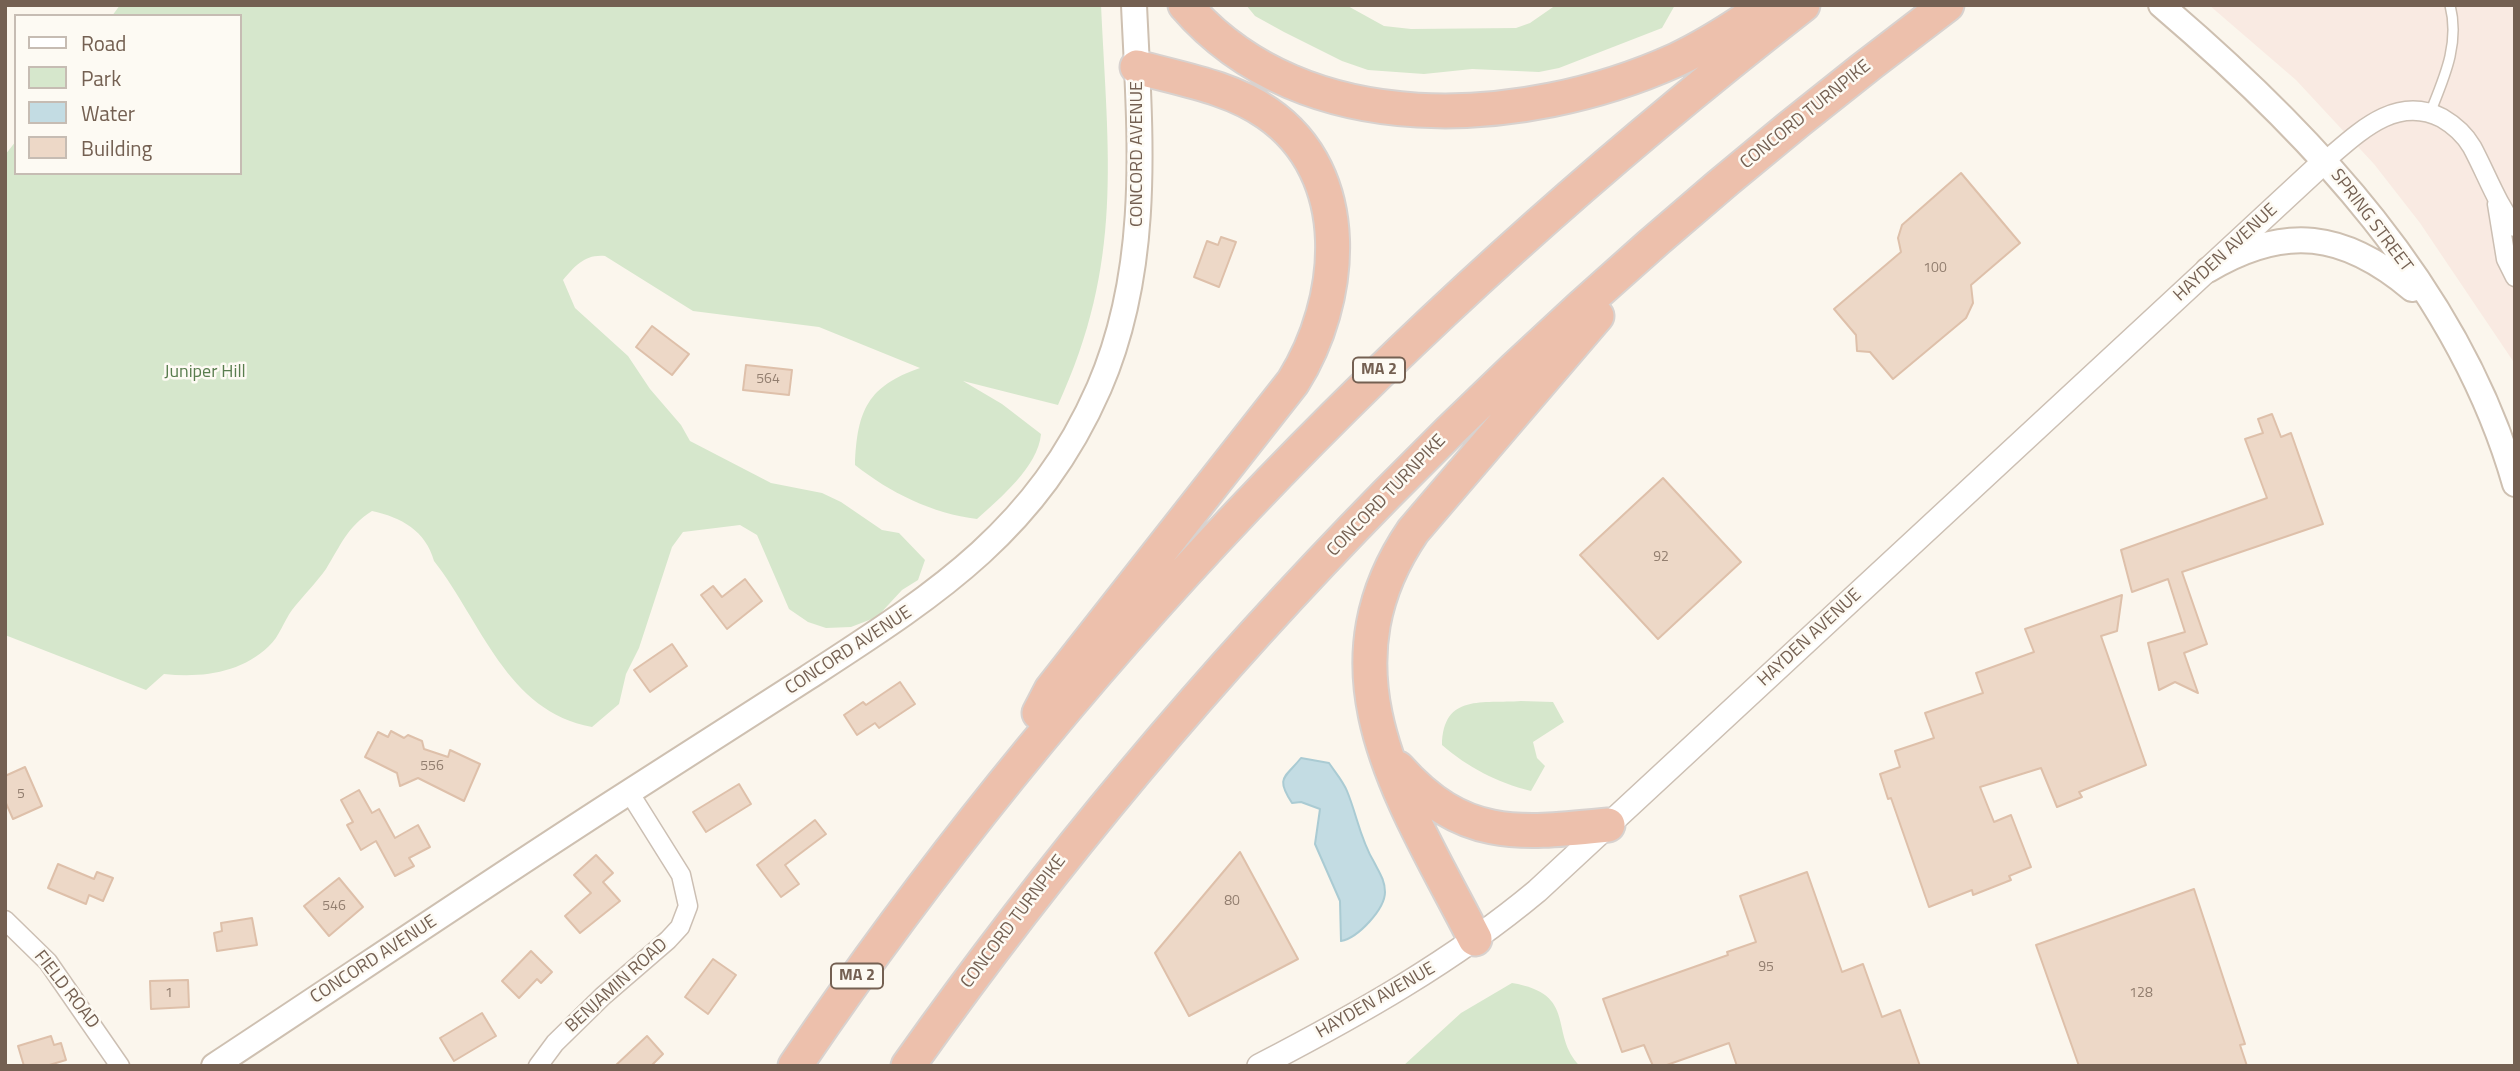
<!DOCTYPE html>
<style>
body{margin:0}
#map{position:relative;width:2520px;height:1071px;overflow:hidden;background:#fbf6ed;font-family:"Titillium Web",sans-serif}
canvas{display:block}
.frame{position:absolute;inset:0;border:7px solid #746052;pointer-events:none}
.legend{position:absolute;left:14px;top:14px;width:228px;height:161px;box-sizing:border-box;background:#fdfaf3;border:2px solid #c6bcb3;margin:0;padding:9px 12px;list-style:none;font-size:21px;color:#746052}
.legend li{display:flex;align-items:center;gap:14px;height:35px}
.legend b{width:35px;border:2px solid #c6bcb3}
</style>
<div id="map">
<canvas width="2520" height="1071"></canvas>
<div class="frame"></div>
<ul class="legend">
<li><b style="height:9px;background:#fff"></b>Road</li>
<li><b style="height:19px;background:#d6e7cc"></b>Park</li>
<li><b style="height:19px;background:#c3dce3"></b>Water</li>
<li><b style="height:19px;background:#edd8c7"></b>Building</li>
</ul>
</div>
<script>
const g = document.querySelector('canvas').getContext('2d');
g.lineJoin = 'round';
function fillPath(path, color) {
  g.fillStyle = color;
  g.fill(path, 'evenodd');
}
function strokePath(path, color, width, dash) {
  g.strokeStyle = color;
  g.lineWidth = width;
  g.lineCap = dash ? 'butt' : 'round';
  g.setLineDash(dash || []);
  g.stroke(path);
}
function drawText(font, color, halo, rows, align = 'center') {
  g.font = font + ' "Titillium Web",sans-serif';
  g.lineWidth = 5;
  g.setLineDash([]);
  g.textBaseline = 'middle';
  g.strokeStyle = halo;
  g.fillStyle = color;
  for (const [text, x, y, turn = 0] of rows) {
    g.save();
    g.translate(x, y);
    g.rotate((+turn || 0) * Math.PI / 180);
    g.textAlign = isNaN(turn) ? turn : align;
    if (halo) g.strokeText(text, 0, 0);
    g.fillText(text, 0, 0);
    g.restore();
  }
}
const commercial = new Path2D(`
 M 2209,5 L 2515,5 L 2515,364 L 2420,223 L 2374,164 L 2296,80 Z`);
const green = new Path2D(`
 M 120,5 L 1101,5 C 1108,156 1124,262 1058,405 L 963,381 L 1002,404 L 1041,434 C 1038,467 1000,498 977,519 C 933,514 889,492 855,465 C 857,410 868,386 920,368 L 819,327 L 693,311 L 605,256 C 585,254 575,266 563,280 L 575,308 L 628,356 L 650,389 L 681,425 L 690,441 L 771,483 L 822,493 L 841,502 L 882,530 L 899,533 L 925,560 L 918,580 L 902,590 L 877,617 L 851,627 L 826,628 L 808,622 L 789,609 L 757,535 L 740,525 L 683,532 L 672,547 L 639,648 L 626,674 L 619,704 L 592,727 C 507,712 481,621 434,561 C 426,531 401,517 372,511 C 347,527 341,545 326,569 C 316,583 303,596 292,610 C 284,621 279,637 269,646 C 241,673 202,678 164,674 L 146,690 L 5,635 L 5,155 L 16,141 L 16,173 L 240,173 L 240,16 L 112,16 Z
 M 1246,5 L 1346,5 L 1384,26 L 1411,29 L 1516,28 L 1530,23 L 1556,5 L 1675,5 L 1662,28 L 1559,68 L 1539,72 L 1472,69 L 1424,74 L 1368,70 L 1342,61 L 1284,32 L 1255,16 Z
 M 1521,701 L 1553,702 L 1564,722 L 1533,742 L 1537,758 L 1545,766 L 1531,791 C 1496,782 1469,768 1442,745 C 1443,693 1483,704 1521,701 Z
 M 1512,983 C 1579,994 1548,1034 1580,1066 L 1403,1066 L 1461,1013 Z`);
const water = new Path2D(`
 M 1301,758 L 1329,763 C 1335,772 1343,781 1347,791 C 1357,815 1360,839 1374,862 C 1379,872 1385,880 1385,892 C 1385,909 1358,938 1341,941 L 1340,901 L 1315,844 L 1320,809 L 1301,802 L 1292,803 C 1275,777 1285,778 1301,758 Z`);
const building = new Path2D(`
 M 1961,173 L 2020,243 L 1971,285 L 1973,303 L 1966,318 L 1893,379 L 1870,352 L 1857,351 L 1856,335 L 1834,309 L 1901,252 L 1898,238 L 1902,225 Z
 M 1221,237 L 1236,242 L 1219,287 L 1194,277 L 1207,241 L 1218,245 Z
 M 652,326 L 689,354 L 672,375 L 636,347 Z
 M 746,365 L 792,370 L 789,395 L 743,390 Z
 M 2272,414 L 2281,437 L 2291,433 L 2323,524 L 2182,572 L 2207,644 L 2184,653 L 2198,693 L 2175,682 L 2159,690 L 2148,643 L 2185,632 L 2168,579 L 2132,592 L 2121,550 L 2267,498 L 2245,439 L 2263,433 L 2258,419 Z
 M 1663,478 L 1741,562 L 1658,639 L 1580,555 Z
 M 745,579 L 762,601 L 727,629 L 701,595 L 713,586 L 722,597 Z
 M 2122,595 L 2117,631 L 2101,636 L 2146,765 L 2079,792 L 2082,797 L 2057,807 L 2041,768 L 1980,787 L 1994,822 L 2011,815 L 2031,867 L 2009,876 L 2011,880 L 1973,895 L 1972,890 L 1929,907 L 1891,798 L 1888,799 L 1880,774 L 1900,767 L 1895,751 L 1934,738 L 1925,713 L 1983,693 L 1976,673 L 2034,652 L 2025,629 Z
 M 672,644 L 687,666 L 650,692 L 634,670 Z
 M 900,682 L 915,704 L 879,728 L 875,723 L 857,735 L 844,715 L 863,702 L 866,705 Z
 M 391,731 L 404,738 L 408,735 L 422,741 L 424,749 L 448,757 L 450,750 L 480,764 L 464,801 L 418,778 L 400,786 L 397,773 L 365,757 L 378,732 L 388,737 Z
 M 25,767 L 42,806 L 13,819 L 5,801 L 5,776 Z
 M 739,784 L 751,804 L 706,832 L 693,812 Z
 M 359,790 L 372,813 L 379,809 L 395,838 L 418,825 L 430,847 L 409,858 L 414,866 L 395,876 L 376,841 L 361,850 L 347,825 L 353,822 L 341,800 Z
 M 815,820 L 826,834 L 785,865 L 799,884 L 781,897 L 757,865 Z
 M 1240,852 L 1298,959 L 1189,1016 L 1155,953 Z
 M 596,855 L 613,873 L 603,882 L 620,901 L 580,933 L 565,916 L 591,893 L 574,875 Z
 M 58,864 L 94,879 L 97,872 L 113,878 L 103,901 L 89,895 L 86,904 L 48,888 Z
 M 1807,872 L 1842,972 L 1863,964 L 1882,1017 L 1900,1010 L 1920,1066 L 1737,1066 L 1729,1043 L 1664,1066 L 1653,1066 L 1644,1045 L 1622,1052 L 1603,999 L 1728,955 L 1727,952 L 1756,942 L 1740,896 Z
 M 339,878 L 363,907 L 329,936 L 304,906 Z
 M 2194,889 L 2245,1044 L 2240,1045 L 2247,1066 L 2079,1066 L 2036,945 Z
 M 252,918 L 257,945 L 217,951 L 214,933 L 222,931 L 221,923 Z
 M 531,951 L 552,972 L 541,983 L 537,979 L 519,998 L 502,981 Z
 M 713,959 L 736,975 L 708,1014 L 685,997 Z
 M 188,980 L 189,1007 L 151,1009 L 150,981 Z
 M 482,1013 L 496,1036 L 454,1061 L 440,1038 Z
 M 51,1036 L 54,1045 L 61,1043 L 66,1060 L 46,1066 L 24,1066 L 18,1046 Z
 M 647,1036 L 663,1054 L 651,1066 L 615,1066 Z`);
const service = new Path2D(`
 M 2430,113 C 2444,78 2460,44 2450,5`);
const minor = new Path2D(`
 M 2325,161 C 2358,133 2396,94 2442,118 C 2454,125 2465,135 2472,147 C 2487,175 2496,202 2515,227
 M 2497,204 L 2506,259 L 2515,277
 M 5,920 L 48,962 L 120,1066
 M 538,1066 L 555,1043 L 603,996 L 668,940 L 680,927 L 688,906 L 681,875 L 629,792`);
const tertiary = new Path2D(`
 M 1259,1066 C 1357,1015 1452,962 1537,891 L 2325,161`);
const secondary = new Path2D(`
 M 2161,5 C 2312,134 2459,288 2515,484
 M 2208,270 C 2285,224 2344,232 2412,289
 M 214,1066 C 346,979 476,891 609,805 C 675,763 741,720 807,678 C 933,596 1036,532 1099,388 C 1152,266 1140,135 1134,5`);
const motorway = new Path2D(`
 M 1185,5 C 1304,143 1523,129 1676,60 C 1708,45 1737,26 1767,5
 M 1039,713 L 1051,690 L 1293,382 C 1344,301 1356,174 1267,113 C 1230,87 1180,79 1137,67
 M 1398,768 C 1463,841 1518,834 1608,825
 M 1475,939 C 1407,805 1314,676 1413,531 L 1597,316
 M 795,1066 C 1071,658 1415,307 1803,5
 M 908,1066 C 1195,660 1549,303 1947,5`);
const numberNames = [
 ["100",1935,269],
 ["564",768,380],
 ["92",1661,558],
 ["556",432,767],
 ["5",21,795],
 ["80",1232,902],
 ["546",334,907],
 ["95",1766,968],
 ["1",169,994],
 ["128",2141,994]
];
const shields = [
 [1379,370,52],
 [857,976,52]
];
const shieldNames = [
 ["MA 2",1379,370],
 ["MA 2",857,976]
];
const streetNames = [
 ["CONCORD TURNPIKE",1806,115,-39],
 ["CONCORD AVENUE",1138,154,-90],
 ["SPRING STREET",2371,221,53],
 ["HAYDEN AVENUE",2226,253,-43],
 ["CONCORD TURNPIKE",1387,496,-46],
 ["HAYDEN AVENUE",1810,638,-43],
 ["CONCORD AVENUE",849,651,-33],
 ["CONCORD TURNPIKE",1014,922,-53],
 ["CONCORD AVENUE",374,960,-33],
 ["BENJAMIN ROAD",617,986,-42],
 ["FIELD ROAD",66,990,52],
 ["HAYDEN AVENUE",1376,1001,-30]
];
const parkNames = [
 ["Juniper Hill",205,373]
];
fillPath(commercial, '#f9eae2');
fillPath(green, '#d6e7cc');
fillPath(water, '#c3dce3');
strokePath(water, '#aacbd3', 2);
fillPath(building, '#edd8c7');
strokePath(building, '#dec0aa', 2);
strokePath(service, '#ccbfb3', 12);
strokePath(minor, '#ccbfb3', 21);
strokePath(tertiary, '#ccbfb3', 26);
strokePath(secondary, '#cec0b1', 28);
strokePath(motorway, '#d8d2cf', 37);
strokePath(service, '#fff', 9);
strokePath(minor, '#fff', 18);
strokePath(tertiary, '#fff', 23);
strokePath(secondary, '#fff', 24);
strokePath(motorway, '#edc0ac', 33);
drawText('14px', '#927e6f', null, numberNames);
for (const [x, y, w] of shields) {
  const box = new Path2D();
  box.roundRect(x - w / 2, y - 12.5, w, 25, 5);
  g.fillStyle = '#fdfaf3';
  g.fill(box);
  strokePath(box, '#746052', 2);
}
drawText('bold 16px', '#746052', null, shieldNames);
drawText('18px', '#746052', '#fdfaf3', streetNames);
drawText('18px', '#597d4e', '#fdfaf3', parkNames);
</script>
